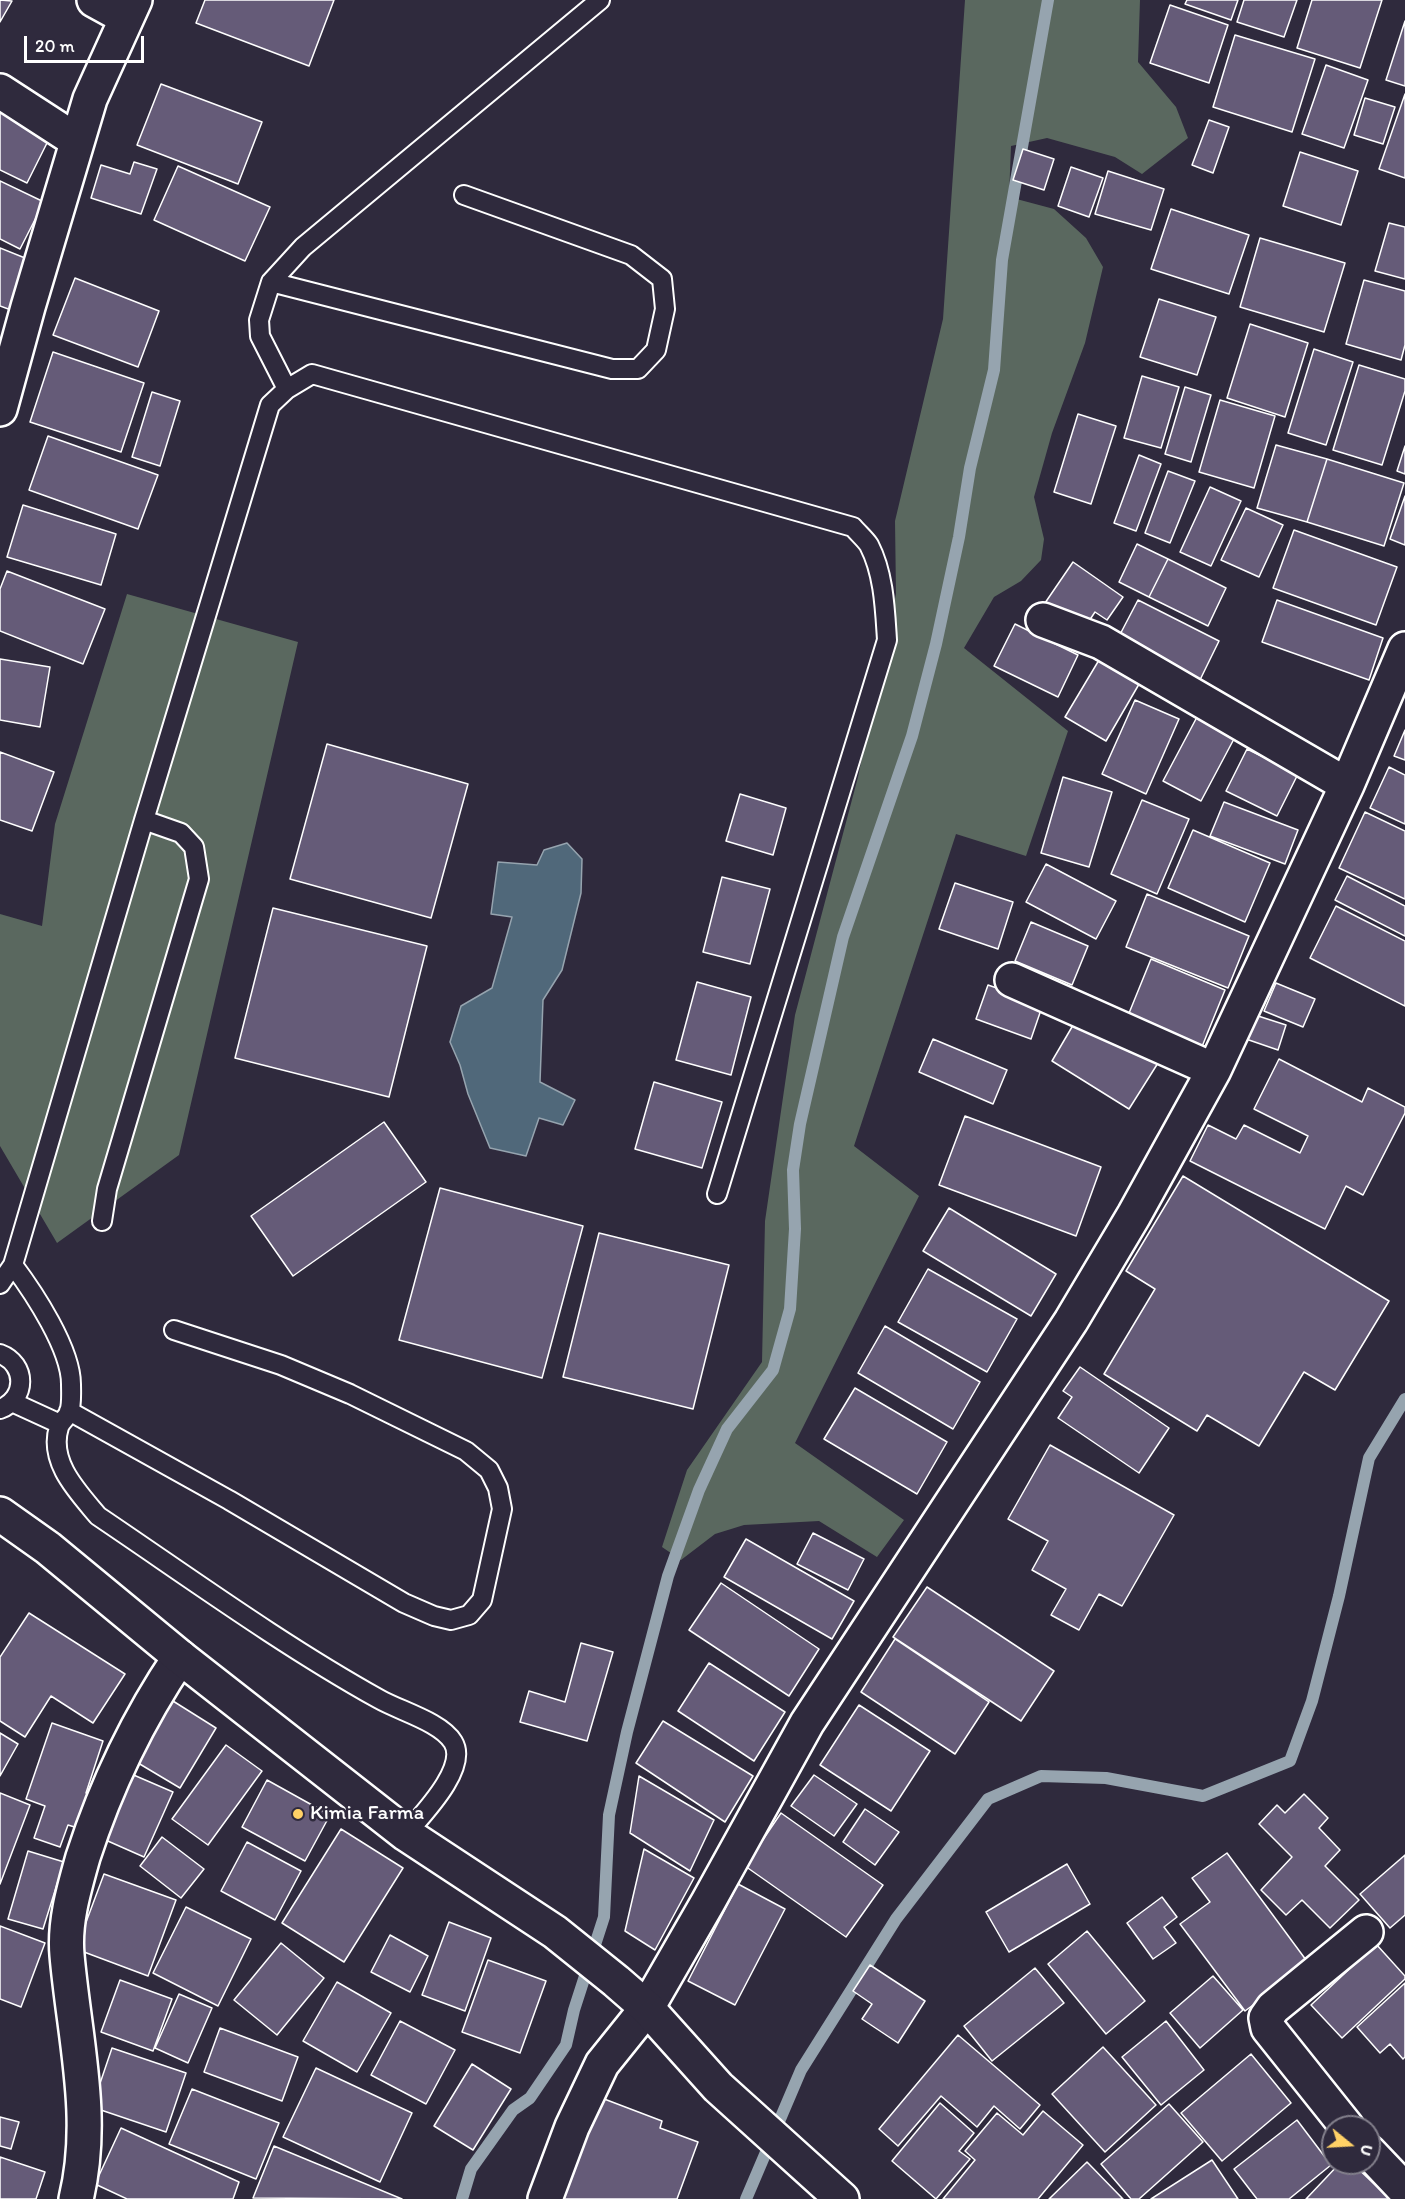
<!DOCTYPE html>
<style>
body{margin:0}
#map{position:relative;width:1405px;height:2199px;overflow:hidden;background:#2f2a3d;font-family:Itim,sans-serif}
canvas{display:block}
.north{position:absolute;left:1321px;top:2115px;width:60px;height:60px;box-sizing:border-box;background:#2f2a3d;border:2px solid #827f8b;border-radius:50%;rotate:108deg;font-size:16px;font-weight:700;line-height:24px;text-align:center;color:#fff}
.north::after{content:'';display:block;margin:auto;width:21px;height:27px;background:#ffd166;clip-path:polygon(50% 0,100% 100%,50% 72%,0 100%)}
.scale{position:absolute;left:24px;top:36px;width:120px;height:27px;box-sizing:border-box;border:3px solid #fff;border-top:0;padding-left:8px;font-size:18px;line-height:21px;white-space:nowrap;color:#fff;-webkit-text-stroke:4px #2f2a3d;paint-order:stroke}
</style>
<div id="map">
<canvas width="1405" height="2199"></canvas>
<div class="north">U</div>
<div class="scale">20 m</div>
</div>
<script>
const g = document.querySelector('canvas').getContext('2d');
g.lineJoin = 'round';
function fillPath(path, color) {
  g.fillStyle = color;
  g.fill(path, 'evenodd');
}
function strokePath(path, color, width, dash) {
  g.strokeStyle = color;
  g.lineWidth = width;
  g.lineCap = dash ? 'butt' : 'round';
  g.setLineDash(dash || []);
  g.stroke(path);
}
function drawText(font, color, halo, rows, align = 'center') {
  g.font = font + ' Itim,sans-serif';
  g.lineWidth = 5;
  g.setLineDash([]);
  g.textBaseline = 'middle';
  g.strokeStyle = halo;
  g.fillStyle = color;
  for (const [text, x, y, turn = 0] of rows) {
    g.save();
    g.translate(x, y);
    g.rotate((+turn || 0) * Math.PI / 180);
    g.textAlign = isNaN(turn) ? turn : align;
    if (halo) g.strokeText(text, 0, 0);
    g.fillText(text, 0, 0);
    g.restore();
  }
}
const green = new Path2D(`
 M 965,0 L 1140,0 L 1138,62 L 1176,107 L 1188,138 L 1142,174 L 1115,157 L 1047,138 L 1011,146 L 1009,197 L 1054,209 L 1086,238 L 1103,267 L 1085,343 L 1052,433 L 1034,497 L 1044,539 L 1041,560 L 1021,581 L 994,597 L 964,648 L 1068,731 L 1026,856 L 956,834 L 854,1146 L 919,1196 L 795,1443 L 904,1520 L 877,1557 L 819,1521 L 744,1525 L 715,1534 L 681,1560 L 662,1547 L 687,1470 L 762,1362 L 765,1221 L 795,1015 L 858,777 L 896,594 L 895,521 L 943,319 Z
 M 127,594 L 298,642 L 179,1155 L 57,1243 L 0,1146 L 0,914 L 42,926 L 55,824 Z`);
const water = new Path2D(`
 M 567,843 L 582,859 L 581,893 L 562,970 L 543,1000 L 540,1082 L 575,1100 L 563,1125 L 539,1118 L 526,1156 L 490,1148 L 468,1094 L 460,1065 L 450,1042 L 461,1006 L 492,988 L 512,917 L 491,914 L 498,862 L 537,865 L 544,850 Z`);
const stream = new Path2D(`
 M 462,2199 L 471,2169 L 513,2110 L 530,2098 L 566,2045 L 574,2010 L 604,1917 L 609,1815 L 627,1732 L 668,1576 L 699,1490 L 727,1429 L 773,1370 L 790,1309 L 795,1229 L 793,1170 L 800,1124 L 843,937 L 912,736 L 936,644 L 959,537 L 970,468 L 994,370 L 1002,260 L 1048,0
 M 746,2199 L 801,2070 L 896,1919 L 988,1799 L 1041,1776 L 1106,1778 L 1203,1796 L 1290,1761 L 1312,1701 L 1339,1596 L 1369,1458 L 1405,1399`);
const building = new Path2D(`
 M 0,0 L 12,1 L 0,22 Z
 M 205,0 L 334,0 L 309,66 L 196,23 Z
 M 1187,0 L 1238,0 L 1231,20 L 1185,4 Z
 M 1244,0 L 1297,0 L 1284,37 L 1237,22 Z
 M 1312,0 L 1382,0 L 1360,68 L 1297,48 Z
 M 1170,5 L 1228,25 L 1209,83 L 1150,63 Z
 M 1405,21 L 1405,86 L 1386,80 Z
 M 1235,35 L 1315,59 L 1292,132 L 1213,107 Z
 M 1326,65 L 1368,80 L 1344,148 L 1302,134 Z
 M 161,84 L 262,122 L 238,184 L 137,145 Z
 M 1405,94 L 1405,178 L 1379,169 Z
 M 1365,98 L 1395,107 L 1383,144 L 1354,135 Z
 M 0,112 L 50,137 L 27,183 L 0,170 Z
 M 1209,120 L 1229,127 L 1213,173 L 1192,165 Z
 M 1023,149 L 1054,159 L 1044,190 L 1013,180 Z
 M 1300,152 L 1358,171 L 1341,225 L 1283,206 Z
 M 134,162 L 157,169 L 141,214 L 91,198 L 101,165 L 130,174 Z
 M 178,166 L 270,207 L 245,261 L 154,220 Z
 M 1071,167 L 1103,178 L 1089,217 L 1058,206 Z
 M 1108,171 L 1164,189 L 1151,230 L 1095,214 Z
 M 0,181 L 44,202 L 20,249 L 0,239 Z
 M 1171,209 L 1249,235 L 1229,294 L 1151,269 Z
 M 1389,223 L 1405,227 L 1405,279 L 1375,271 Z
 M 1260,238 L 1345,263 L 1324,332 L 1240,307 Z
 M 0,248 L 30,260 L 11,310 L 0,306 Z
 M 75,278 L 159,311 L 138,367 L 53,335 Z
 M 1364,280 L 1405,291 L 1405,345 L 1401,360 L 1346,344 Z
 M 1159,299 L 1216,317 L 1197,375 L 1140,357 Z
 M 1250,324 L 1308,343 L 1285,417 L 1227,398 Z
 M 1314,349 L 1353,362 L 1326,445 L 1288,433 Z
 M 53,352 L 144,383 L 121,452 L 30,422 Z
 M 1359,365 L 1405,379 L 1405,391 L 1382,465 L 1333,450 Z
 M 1142,376 L 1179,387 L 1161,448 L 1124,438 Z
 M 1185,387 L 1211,395 L 1191,462 L 1165,454 Z
 M 152,392 L 180,401 L 160,466 L 132,457 Z
 M 1220,400 L 1275,416 L 1254,488 L 1199,472 Z
 M 1078,414 L 1116,426 L 1091,504 L 1054,492 Z
 M 48,436 L 158,475 L 138,529 L 29,490 Z
 M 1276,445 L 1327,459 L 1307,522 L 1257,508 Z
 M 1405,446 L 1405,474 L 1397,471 Z
 M 1139,455 L 1161,464 L 1136,531 L 1114,523 Z
 M 1327,459 L 1404,483 L 1384,546 L 1307,522 Z
 M 1168,471 L 1195,481 L 1170,543 L 1145,533 Z
 M 1210,487 L 1241,501 L 1211,566 L 1180,552 Z
 M 1405,496 L 1405,545 L 1390,539 Z
 M 23,505 L 116,534 L 101,585 L 7,557 Z
 M 1246,508 L 1283,525 L 1259,577 L 1221,560 Z
 M 1294,530 L 1397,567 L 1376,625 L 1273,588 Z
 M 1137,544 L 1168,559 L 1149,597 L 1119,582 Z
 M 1168,559 L 1226,588 L 1208,626 L 1149,597 Z
 M 1073,562 L 1123,597 L 1107,620 L 1095,612 L 1083,630 L 1045,603 Z
 M 7,571 L 105,609 L 83,664 L 0,631 L 0,589 Z
 M 1138,600 L 1219,641 L 1197,686 L 1115,644 Z
 M 1277,600 L 1383,638 L 1369,680 L 1262,642 Z
 M 1015,624 L 1078,655 L 1058,697 L 994,666 Z
 M 1102,655 L 1142,679 L 1106,741 L 1065,717 Z
 M 0,659 L 50,667 L 40,727 L 0,720 Z
 M 1135,700 L 1179,719 L 1146,794 L 1102,774 Z
 M 1197,717 L 1235,737 L 1201,801 L 1163,781 Z
 M 1405,730 L 1405,760 L 1394,756 Z
 M 327,744 L 468,784 L 431,918 L 290,879 Z
 M 1247,749 L 1298,774 L 1277,816 L 1226,791 Z
 M 0,752 L 54,772 L 32,831 L 0,820 Z
 M 1389,767 L 1405,775 L 1405,824 L 1370,808 Z
 M 1063,777 L 1112,792 L 1089,867 L 1041,853 Z
 M 740,794 L 786,808 L 773,855 L 726,841 Z
 M 1142,800 L 1189,819 L 1157,894 L 1111,874 Z
 M 1224,802 L 1298,830 L 1285,864 L 1210,836 Z
 M 1365,812 L 1405,831 L 1405,899 L 1339,868 Z
 M 1193,830 L 1270,863 L 1245,922 L 1168,888 Z
 M 1046,864 L 1116,901 L 1096,939 L 1026,902 Z
 M 1347,876 L 1405,906 L 1405,936 L 1335,900 Z
 M 722,877 L 770,889 L 750,964 L 703,952 Z
 M 955,883 L 1013,902 L 998,949 L 939,929 Z
 M 1147,894 L 1249,936 L 1228,988 L 1126,947 Z
 M 1336,906 L 1405,941 L 1405,1006 L 1310,958 Z
 M 273,908 L 427,946 L 389,1097 L 235,1058 Z
 M 1031,922 L 1088,946 L 1072,985 L 1015,961 Z
 M 1151,959 L 1225,990 L 1199,1054 L 1125,1023 Z
 M 697,982 L 751,997 L 731,1075 L 676,1060 Z
 M 1276,983 L 1315,999 L 1303,1027 L 1264,1011 Z
 M 988,985 L 1043,1004 L 1031,1039 L 976,1019 Z
 M 1079,1015 L 1158,1063 L 1129,1109 L 1052,1061 Z
 M 1255,1015 L 1286,1025 L 1278,1050 L 1246,1039 Z
 M 933,1039 L 1007,1070 L 993,1104 L 919,1072 Z
 M 1279,1059 L 1362,1102 L 1368,1088 L 1405,1107 L 1405,1113 L 1363,1195 L 1346,1186 L 1325,1229 L 1190,1161 L 1208,1125 L 1236,1139 L 1244,1125 L 1300,1153 L 1308,1136 L 1254,1109 Z
 M 654,1082 L 722,1102 L 702,1168 L 635,1149 Z
 M 965,1116 L 1101,1167 L 1076,1236 L 939,1185 Z
 M 384,1122 L 426,1182 L 293,1276 L 251,1216 Z
 M 1183,1176 L 1389,1301 L 1335,1390 L 1304,1372 L 1259,1446 L 1207,1415 L 1197,1431 L 1104,1374 L 1155,1289 L 1126,1271 Z
 M 440,1188 L 583,1226 L 542,1378 L 399,1340 Z
 M 949,1208 L 1056,1274 L 1031,1316 L 923,1251 Z
 M 599,1233 L 729,1265 L 693,1409 L 563,1377 Z
 M 928,1269 L 1017,1319 L 987,1372 L 898,1322 Z
 M 885,1326 L 980,1382 L 953,1429 L 858,1373 Z
 M 1080,1367 L 1169,1428 L 1139,1473 L 1058,1418 L 1072,1397 L 1063,1391 Z
 M 855,1388 L 947,1442 L 917,1494 L 824,1439 Z
 M 1050,1445 L 1174,1515 L 1122,1606 L 1099,1594 L 1079,1630 L 1051,1615 L 1066,1589 L 1032,1570 L 1048,1541 L 1008,1519 Z
 M 813,1533 L 864,1559 L 848,1590 L 797,1564 Z
 M 746,1539 L 854,1601 L 832,1639 L 724,1577 Z
 M 721,1583 L 819,1649 L 789,1696 L 689,1630 Z
 M 927,1587 L 1054,1671 L 1021,1721 L 893,1637 Z
 M 29,1613 L 125,1674 L 93,1723 L 51,1696 L 25,1737 L 0,1721 L 0,1657 Z
 M 895,1639 L 989,1702 L 955,1754 L 861,1692 Z
 M 581,1643 L 613,1652 L 587,1741 L 520,1722 L 529,1691 L 565,1702 Z
 M 709,1663 L 785,1712 L 754,1761 L 678,1711 Z
 M 165,1696 L 216,1728 L 180,1788 L 128,1757 Z
 M 859,1705 L 930,1751 L 891,1811 L 820,1765 Z
 M 663,1721 L 753,1776 L 725,1822 L 636,1763 Z
 M 52,1723 L 103,1741 L 86,1793 L 92,1795 L 81,1829 L 68,1825 L 60,1847 L 34,1838 L 45,1806 L 26,1799 Z
 M 0,1733 L 18,1744 L 0,1776 Z
 M 226,1745 L 262,1771 L 208,1845 L 172,1819 Z
 M 129,1773 L 173,1792 L 144,1857 L 101,1838 Z
 M 814,1775 L 857,1804 L 834,1836 L 791,1806 Z
 M 639,1776 L 714,1820 L 690,1871 L 630,1833 Z
 M 267,1780 L 330,1815 L 305,1861 L 242,1827 Z
 M 0,1793 L 30,1805 L 0,1884 Z
 M 1304,1794 L 1328,1818 L 1319,1828 L 1340,1850 L 1325,1866 L 1359,1900 L 1330,1928 L 1302,1900 L 1286,1915 L 1261,1890 L 1292,1857 L 1259,1824 L 1277,1805 L 1285,1813 Z
 M 865,1809 L 899,1832 L 875,1865 L 843,1842 Z
 M 781,1813 L 883,1885 L 846,1937 L 745,1866 Z
 M 341,1829 L 403,1868 L 344,1962 L 282,1923 Z
 M 162,1837 L 204,1869 L 181,1898 L 140,1866 Z
 M 247,1842 L 301,1871 L 275,1920 L 221,1891 Z
 M 644,1849 L 694,1878 L 655,1950 L 625,1931 Z
 M 28,1851 L 64,1862 L 43,1929 L 8,1919 Z
 M 1227,1853 L 1309,1964 L 1245,2011 L 1180,1924 L 1210,1902 L 1192,1878 Z
 M 1405,1855 L 1405,1915 L 1390,1928 L 1360,1894 Z
 M 1067,1864 L 1090,1904 L 1009,1952 L 986,1912 Z
 M 104,1874 L 176,1900 L 148,1976 L 76,1949 Z
 M 738,1884 L 785,1909 L 735,2005 L 688,1981 Z
 M 1162,1897 L 1177,1917 L 1164,1927 L 1176,1943 L 1153,1959 L 1127,1923 Z
 M 186,1907 L 251,1939 L 218,2006 L 153,1973 Z
 M 449,1922 L 491,1938 L 465,2011 L 422,1995 Z
 M 0,1926 L 45,1943 L 21,2007 L 0,1999 Z
 M 1087,1931 L 1145,2001 L 1106,2034 L 1048,1964 Z
 M 390,1935 L 428,1956 L 410,1992 L 371,1972 Z
 M 281,1943 L 324,1978 L 277,2035 L 234,2000 Z
 M 1376,1944 L 1405,1976 L 1405,1979 L 1342,2038 L 1311,2005 Z
 M 488,1960 L 546,1981 L 520,2053 L 462,2032 Z
 M 870,1965 L 925,2001 L 898,2043 L 862,2019 L 872,2004 L 853,1991 Z
 M 1035,1968 L 1064,2003 L 992,2061 L 964,2026 Z
 M 1213,1976 L 1243,2010 L 1200,2048 L 1170,2013 Z
 M 120,1980 L 172,1999 L 153,2051 L 101,2032 Z
 M 337,1982 L 391,2013 L 357,2072 L 303,2041 Z
 M 1405,1983 L 1405,2057 L 1403,2059 L 1390,2044 L 1380,2053 L 1357,2027 Z
 M 179,1994 L 212,2008 L 188,2063 L 155,2048 Z
 M 400,2021 L 455,2050 L 426,2104 L 371,2075 Z
 M 1166,2021 L 1204,2070 L 1161,2105 L 1122,2057 Z
 M 220,2028 L 298,2057 L 282,2101 L 204,2072 Z
 M 958,2035 L 1040,2105 L 1020,2129 L 994,2106 L 977,2127 L 941,2096 L 898,2146 L 879,2129 Z
 M 1103,2047 L 1156,2105 L 1105,2152 L 1052,2094 Z
 M 112,2048 L 186,2073 L 166,2132 L 92,2107 Z
 M 1251,2054 L 1291,2103 L 1222,2161 L 1181,2113 Z
 M 472,2064 L 511,2089 L 473,2150 L 434,2126 Z
 M 316,2068 L 412,2113 L 380,2182 L 283,2137 Z
 M 192,2089 L 279,2123 L 256,2179 L 169,2144 Z
 M 599,2097 L 662,2121 L 660,2128 L 698,2142 L 677,2199 L 563,2199 Z
 M 940,2103 L 974,2133 L 959,2151 L 970,2159 L 936,2199 L 892,2161 Z
 M 1169,2104 L 1203,2142 L 1139,2199 L 1131,2199 L 1101,2164 Z
 M 1043,2111 L 1083,2145 L 1038,2199 L 943,2199 L 975,2160 L 965,2151 L 997,2113 L 1023,2135 Z
 M 0,2117 L 19,2122 L 11,2149 L 0,2146 Z
 M 1297,2120 L 1331,2165 L 1289,2199 L 1257,2199 L 1234,2169 Z
 M 121,2128 L 239,2182 L 233,2199 L 127,2199 L 95,2184 Z
 M 274,2146 L 402,2199 L 253,2198 Z
 M 0,2157 L 45,2172 L 36,2199 L 0,2199 Z
 M 1212,2160 L 1238,2199 L 1151,2199 Z
 M 1087,2162 L 1123,2199 L 1049,2199 Z
 M 1340,2163 L 1352,2163 L 1390,2199 L 1306,2199 Z`);
const lane = new Path2D(`
 M 271,282 L 612,369 L 638,369 L 656,350 L 665,309 L 662,279 L 631,255 L 464,195
 M 287,389 L 260,336 L 259,320 L 271,282 L 303,247 L 600,0
 M 102,1221 L 107,1189 L 199,879 L 194,847 L 181,833 L 144,820
 M 0,1284 L 13,1265
 M 0,1354 C 27,1364 27,1399 0,1409
 M 12,1402 L 60,1424
 M 69,1411 L 229,1500 L 404,1603 L 434,1616 L 451,1620 L 469,1615 L 482,1600 L 502,1509 L 498,1488 L 489,1470 L 466,1451 L 350,1394 L 281,1365 L 174,1330
 M 406,1834 C 421,1816 469,1768 453,1742 C 441,1722 400,1711 379,1699 C 282,1645 190,1578 98,1516 C 78,1492 48,1462 59,1427 C 61,1421 67,1418 69,1412 C 72,1405 71,1392 71,1384 C 71,1349 34,1293 13,1265 L 144,820 L 270,405 L 287,389 L 312,374 L 853,527 C 858,533 865,539 869,545 C 884,574 885,609 887,640 L 717,1194`);
const street = new Path2D(`
 M 94,0 L 125,17
 M 0,91 L 77,141
 M 0,409 L 28,307 L 90,99 L 135,0
 M 1043,620 L 1101,642 L 1347,785
 M 1012,980 L 1214,1070
 M 1347,2127 L 1268,2028 L 1266,2018 L 1273,2008 L 1366,1932
 M 1369,2152 L 1405,2190
 M 76,2199 C 96,2118 74,2036 67,1955 C 64,1922 74,1889 83,1857 C 106,1786 138,1719 180,1657
 M 545,2199 L 572,2127 L 602,2064 L 647,2008 L 708,1902 L 807,1723 L 1071,1321 L 1134,1215 L 1214,1070 L 1347,785 L 1405,649`);
const secondary = new Path2D(`
 M 0,1514 L 48,1548 L 180,1657 L 406,1834 L 555,1932 L 616,1981 L 647,2008 L 718,2087 L 842,2199`);
const markers = [
 [298,1814,6,"#ffd166"]
];
const poiNames = [
 ["Kimia Farma",310,1814]
];
fillPath(green, '#5a685f');
fillPath(water, '#50687a');
strokePath(water, '#96a4af', 1.5);
strokePath(stream, '#96a4af', 12);
fillPath(building, '#655b78');
strokePath(building, '#fff', 1.5);
strokePath(lane, '#fff', 22);
strokePath(street, '#fff', 38);
strokePath(secondary, '#fff', 38);
strokePath(lane, '#2f2a3d', 18);
strokePath(street, '#2f2a3d', 33);
strokePath(secondary, '#2f2a3d', 33);
for (const [x, y, r, color] of markers) {
  const dot = new Path2D();
  dot.arc(x, y, r, 0, 2 * Math.PI);
  g.fillStyle = color;
  g.fill(dot);
  strokePath(dot, '#2f2a3d', 2);
}
drawText('21px', '#fff', '#2f2a3d', poiNames, 'left');
</script>
